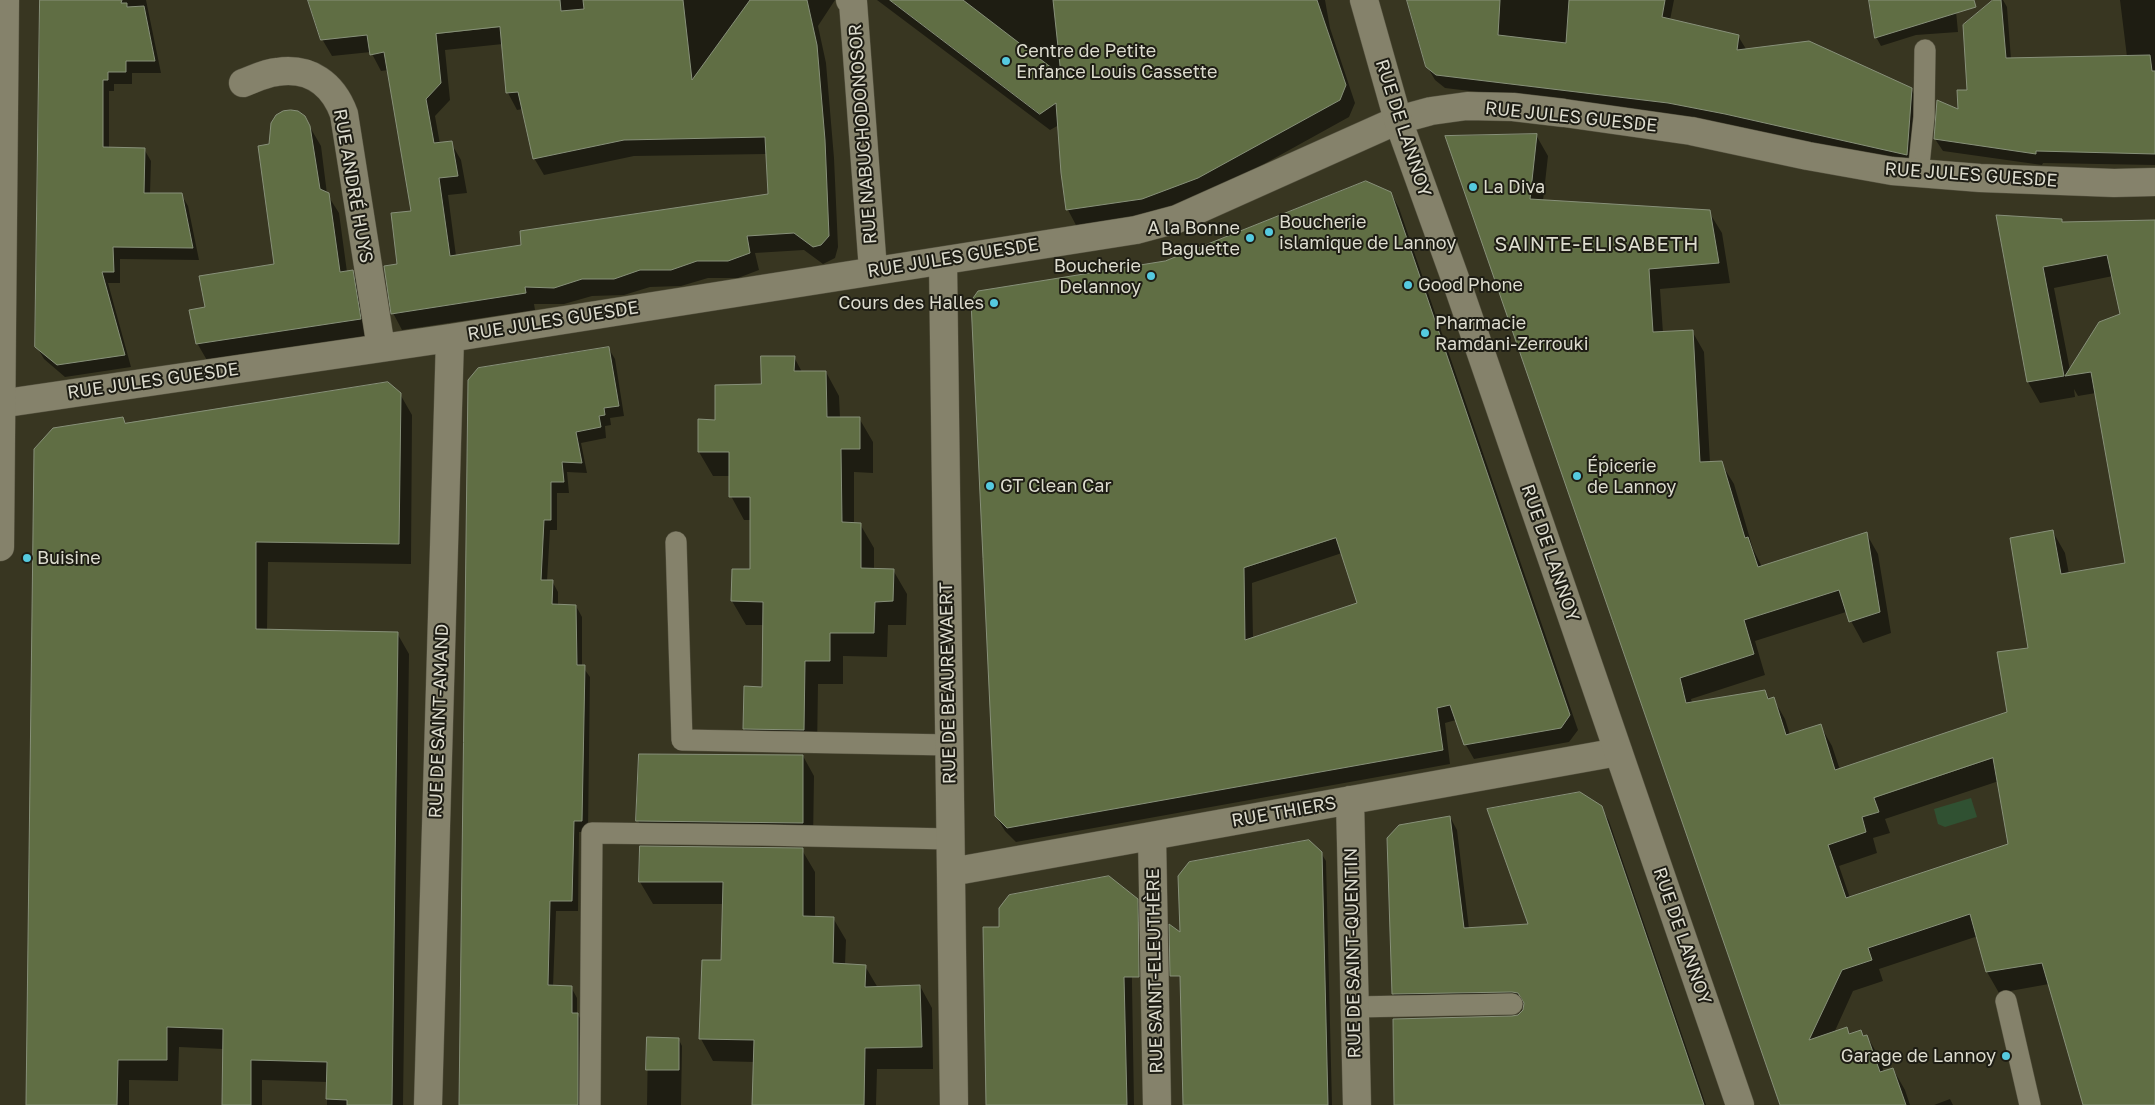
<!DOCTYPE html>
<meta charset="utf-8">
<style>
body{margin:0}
canvas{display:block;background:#383621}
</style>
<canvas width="2155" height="1105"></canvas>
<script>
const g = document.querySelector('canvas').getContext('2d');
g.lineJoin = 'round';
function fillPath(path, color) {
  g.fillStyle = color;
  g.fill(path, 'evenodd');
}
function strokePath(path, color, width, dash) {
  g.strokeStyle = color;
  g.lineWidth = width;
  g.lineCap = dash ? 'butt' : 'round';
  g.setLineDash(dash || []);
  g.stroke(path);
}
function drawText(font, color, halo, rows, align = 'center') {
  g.font = font + ' "Golos Text",sans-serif';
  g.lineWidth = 4;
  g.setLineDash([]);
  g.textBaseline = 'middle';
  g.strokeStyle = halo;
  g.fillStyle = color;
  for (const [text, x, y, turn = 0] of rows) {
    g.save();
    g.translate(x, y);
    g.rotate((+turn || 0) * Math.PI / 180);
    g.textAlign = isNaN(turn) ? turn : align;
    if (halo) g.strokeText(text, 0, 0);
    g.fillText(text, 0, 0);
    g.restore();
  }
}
const water = new Path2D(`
 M 1971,798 L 1977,817 L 1945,827 L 1938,824 L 1934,809 Z`);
const shadow = new Path2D(`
 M 41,0 L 146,0 L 161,73 L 132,73 L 132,84 L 114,84 L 114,91 L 109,91 L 109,148 L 144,149 L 151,161 L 150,194 L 181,194 L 188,206 L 199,260 L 120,259 L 120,283 L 108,283 L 131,367 L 65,377 L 44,359 L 37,347 Z
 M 310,0 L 835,0 L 818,26 L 826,63 L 834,158 L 838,247 L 835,258 L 823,264 L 804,250 L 755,253 L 759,270 L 738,278 L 708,278 L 681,286 L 650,287 L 624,295 L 592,296 L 564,304 L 534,304 L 535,310 L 402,330 L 393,313 L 398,265 L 412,212 L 389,70 L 381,71 L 371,52 L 332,56 L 322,39 ZM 503,44 L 508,93 L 517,110 L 523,109 L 534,158 L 544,175 L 634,156 L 767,154 L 769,195 L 522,246 L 456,256 L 448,195 L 467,193 L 461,160 L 451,143 L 440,144 L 435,116 L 450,100 L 445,50 Z
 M 877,0 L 1325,0 L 1330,28 L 1355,103 L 1349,117 L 1208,195 L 1152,216 L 1077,227 L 1068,210 L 1062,173 L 1059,125 L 1050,130 Z
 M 1409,0 L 1674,0 L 1670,20 L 1738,36 L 1746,49 L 1911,89 L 1919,103 L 1914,167 L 1676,116 L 1445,88 L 1435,80 L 1427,66 Z
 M 1870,0 L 1955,0 L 1958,32 L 1916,35 L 1881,46 L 1876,37 Z
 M 1995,0 L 2003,0 L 2007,7 L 2011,59 L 2127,57 L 2120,0 L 2155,0 L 2155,165 L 2043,163 L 2042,165 L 1943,151 L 1935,139 L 1959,111 L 1969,91 Z
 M 304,117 L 321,146 L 327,194 L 339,213 L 347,272 L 352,272 L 363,291 L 371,337 L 208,362 L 197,343 L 207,308 L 275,265 L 270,145 Z
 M 1536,135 L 1548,156 L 1543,201 L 1709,212 L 1722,233 L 1730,283 L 1660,289 L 1663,333 L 1692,331 L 1704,352 L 1710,463 L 1721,463 L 1734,484 L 1753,549 L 1762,567 L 1866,533 L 1878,554 L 1891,633 L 1863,643 L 1846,612 L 1755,641 L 1765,675 L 1691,699 L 1692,703 L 1765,691 L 1770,700 L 1773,698 L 1785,719 L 1790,735 L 1820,725 L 1832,746 L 1840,770 L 2008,713 L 2030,649 L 2053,532 L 2065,553 L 2069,574 L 2127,564 L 2096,393 L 2078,396 L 2074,389 L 2075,397 L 2040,403 L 2028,382 L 1998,216 L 2061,220 L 2063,223 L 2155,221 L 2155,1105 L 2084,1105 L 2049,984 L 1999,993 L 1987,972 L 1978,936 L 1879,969 L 1883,981 L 1853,991 L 1834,1033 L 1846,1029 L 1850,1035 L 1867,1036 L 1879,1057 L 1884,1072 L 1893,1069 L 1905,1090 L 1910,1105 L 1781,1105 L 1447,138 ZM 2113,276 L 2121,315 L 2070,370 L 2054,288 ZM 1999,781 L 2009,844 L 1850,898 L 1839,866 L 1877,853 L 1873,838 L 1890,833 L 1885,819 Z
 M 1391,193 L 1399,208 L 1578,730 L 1569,742 L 1474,759 L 1466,745 L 1456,720 L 1445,723 L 1450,764 L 1016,842 L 1005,831 L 996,816 L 1166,262 ZM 1342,553 L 1359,604 L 1253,639 L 1252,583 Z
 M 609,349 L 615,359 L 624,416 L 610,418 L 611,425 L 605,426 L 606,438 L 581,443 L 587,473 L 567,472 L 569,493 L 557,493 L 557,530 L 550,530 L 547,581 L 552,581 L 558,592 L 558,606 L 576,606 L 582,617 L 582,666 L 590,677 L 588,832 L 579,832 L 578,911 L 556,911 L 553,987 L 571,987 L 577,998 L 577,1013 L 584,1025 L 583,1105 L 460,1105 L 469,380 Z
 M 794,357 L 802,372 L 826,372 L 839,396 L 840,418 L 859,418 L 873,442 L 873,473 L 854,472 L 854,524 L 860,524 L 874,548 L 874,570 L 893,570 L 907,594 L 906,625 L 888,625 L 887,657 L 843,656 L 843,684 L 818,684 L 817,753 L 758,752 L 744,728 L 763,688 L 764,625 L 746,625 L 732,601 L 733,570 L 751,570 L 751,520 L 744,520 L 731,496 L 730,476 L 713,476 L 699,452 L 716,421 Z
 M 400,394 L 412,415 L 411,564 L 268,562 L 267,631 L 397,633 L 409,654 L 403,1105 L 327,1105 L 327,1082 L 262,1080 L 262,1105 L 222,1105 L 223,1049 L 179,1047 L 178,1081 L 129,1080 L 129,1105 L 27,1105 L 123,418 L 126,424 Z
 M 803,756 L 814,776 L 813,843 L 649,840 L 638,821 Z
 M 1601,807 L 1609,821 L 1706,1105 L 1396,1105 L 1519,1016 L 1524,1011 L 1525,1006 L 1401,1007 L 1393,993 L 1450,817 L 1457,830 L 1469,929 L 1529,926 Z
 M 641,847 L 802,850 L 815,872 L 815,918 L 833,918 L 846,940 L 845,965 L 865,966 L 878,988 L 920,986 L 932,1008 L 933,1069 L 877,1069 L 876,1105 L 753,1105 L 755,1062 L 713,1061 L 701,1039 L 723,962 L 724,904 L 653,904 L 640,882 Z
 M 1321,853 L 1326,861 L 1332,1105 L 1184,1105 Z
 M 1137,900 L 1144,913 L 1144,922 L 1131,922 L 1134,1105 L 987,1105 L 1000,928 Z
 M 648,1039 L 679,1040 L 682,1046 L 681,1105 L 647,1105 Z
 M 1950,1099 L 1953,1105 L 1934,1105 Z`);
const building = new Path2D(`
 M 40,0 L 122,0 L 121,3 L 127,3 L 127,7 L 144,6 L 155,61 L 126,61 L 126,72 L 108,72 L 108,80 L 103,80 L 103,147 L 145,148 L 144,193 L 182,193 L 193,248 L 113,247 L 114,272 L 102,272 L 125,355 L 57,365 L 35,347 Z
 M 308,0 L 560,0 L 561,11 L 584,9 L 583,0 L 683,0 L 692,80 L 750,0 L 807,0 L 817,45 L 825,140 L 829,236 L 821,245 L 813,247 L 794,233 L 747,236 L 750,253 L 728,261 L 697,261 L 671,270 L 640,270 L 614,279 L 582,279 L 554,288 L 525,287 L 526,293 L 391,314 L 384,266 L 397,264 L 391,213 L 411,211 L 384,52 L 370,55 L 367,35 L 321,40 ZM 500,27 L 506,93 L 518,92 L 533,159 L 624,140 L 765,137 L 768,194 L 520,231 L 521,245 L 450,256 L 439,178 L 458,176 L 452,141 L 434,143 L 426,99 L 441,83 L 436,34 Z
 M 890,0 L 963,0 L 1061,75 L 1053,0 L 1317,0 L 1346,85 L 1340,100 L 1198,178 L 1142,199 L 1066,210 L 1061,173 L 1056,103 L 1040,114 Z
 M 1407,0 L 1500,0 L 1498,35 L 1566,43 L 1569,0 L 1665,0 L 1662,17 L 1739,35 L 1737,50 L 1809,41 L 1912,88 L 1907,155 L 1725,114 L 1668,103 L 1436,75 L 1426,67 Z
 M 1869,0 L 1974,0 L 1976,7 L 1875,38 Z
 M 1993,0 L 2001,0 L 2006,58 L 2150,55 L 2152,71 L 2155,71 L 2155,154 L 2036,151 L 2036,154 L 1934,139 L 1937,100 L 1958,109 L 1957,90 L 1967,90 L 1963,25 Z
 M 291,110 L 298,111 L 305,116 L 310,126 L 320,189 L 329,193 L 340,272 L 353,270 L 361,319 L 196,344 L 189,310 L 205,307 L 199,276 L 274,264 L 258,146 L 269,144 L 271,123 L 276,115 L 283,111 Z
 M 1537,134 L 1530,199 L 1710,210 L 1719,263 L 1649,269 L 1653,332 L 1693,330 L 1700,462 L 1722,461 L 1745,538 L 1748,537 L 1758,567 L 1867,532 L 1880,612 L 1849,622 L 1839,590 L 1744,620 L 1754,654 L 1680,678 L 1686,703 L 1765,690 L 1768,699 L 1774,697 L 1786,735 L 1821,724 L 1835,770 L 2007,712 L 1997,652 L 2028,648 L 2010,538 L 2053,530 L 2061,574 L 2125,563 L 2091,372 L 2065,376 L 2099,322 L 2120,314 L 2107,255 L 2043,267 L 2064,376 L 2027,382 L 1996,215 L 2062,219 L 2062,222 L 2155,220 L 2155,1105 L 2083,1105 L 2042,963 L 1986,972 L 1970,914 L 1868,948 L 1872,960 L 1842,970 L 1809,1040 L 1847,1027 L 1849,1034 L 1861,1030 L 1863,1036 L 1867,1035 L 1880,1072 L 1893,1068 L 1906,1105 L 1780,1105 L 1445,136 ZM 1993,758 L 2008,844 L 1846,898 L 1828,845 L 1866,832 L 1862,817 L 1879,812 L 1874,798 Z
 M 1366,181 L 1391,192 L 1570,715 L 1561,728 L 1464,745 L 1450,705 L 1437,708 L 1443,750 L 1007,828 L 995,816 L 971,301 L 978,291 L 1165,261 ZM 1336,538 L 1357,603 L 1245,640 L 1244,568 Z
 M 609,347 L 619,406 L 604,408 L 605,415 L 599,416 L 601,427 L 576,432 L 582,463 L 562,462 L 564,482 L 551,482 L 551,520 L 544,520 L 541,580 L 553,580 L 552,604 L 576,605 L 577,665 L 585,665 L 582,821 L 574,821 L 572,901 L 550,901 L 548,985 L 572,986 L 572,1013 L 578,1013 L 578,1105 L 459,1105 L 468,380 L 478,368 Z
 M 761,356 L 795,356 L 794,371 L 826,371 L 827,417 L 860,417 L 860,449 L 841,449 L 842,522 L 861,523 L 861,568 L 894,569 L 893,601 L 875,602 L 874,633 L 830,633 L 830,661 L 805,661 L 804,730 L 743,729 L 744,686 L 762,687 L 763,602 L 731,601 L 732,569 L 750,569 L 750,497 L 729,497 L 729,452 L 698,452 L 698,419 L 715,420 L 715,385 L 761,384 Z
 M 388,382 L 401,393 L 399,544 L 256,542 L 256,629 L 398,632 L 392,1105 L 347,1105 L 347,1100 L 326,1099 L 327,1062 L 251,1060 L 251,1105 L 222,1105 L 223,1029 L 167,1027 L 167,1060 L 118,1060 L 117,1105 L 26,1105 L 34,449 L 53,428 L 123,417 L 125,423 Z
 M 639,754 L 803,755 L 803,823 L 636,821 Z
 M 1580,792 L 1602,806 L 1704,1105 L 1394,1105 L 1393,1019 L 1512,1016 L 1518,1015 L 1523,1010 L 1524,1003 L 1518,993 L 1512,992 L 1392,994 L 1387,838 L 1399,825 L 1450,816 L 1464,928 L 1528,924 L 1487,809 Z
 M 1309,840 L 1322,852 L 1328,1105 L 1183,1105 L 1180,976 L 1170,976 L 1169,924 L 1180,932 L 1178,876 L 1189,862 Z
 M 640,846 L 803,848 L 803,916 L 834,917 L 833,963 L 866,965 L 865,987 L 920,985 L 922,1047 L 865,1048 L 864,1105 L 752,1105 L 754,1040 L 699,1039 L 702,960 L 721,960 L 723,882 L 639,882 Z
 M 1109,876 L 1138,899 L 1139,977 L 1124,977 L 1127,1105 L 986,1105 L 983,927 L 999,927 L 999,908 L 1009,895 Z
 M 647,1037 L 679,1038 L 679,1070 L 646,1070 Z`);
const service = new Path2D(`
 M 1918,174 L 1924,117 L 1925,50
 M 676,542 L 682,740 L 949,745
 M 2006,1001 L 2030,1105
 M 1354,1007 L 1512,1004
 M 590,1105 L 592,833 L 761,835 L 950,839`);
const minor = new Path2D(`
 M 850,0 L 853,2 L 873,270
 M 243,83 C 254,79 265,73 277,72 C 310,67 333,84 344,114 L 381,348
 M 943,261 L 954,1105
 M 0,404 L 450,338 L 1136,230 L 1177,219 L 1398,120
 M 1350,800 L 1357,1105
 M 1152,836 L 1157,1105
 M 951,872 L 1618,752
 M 428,1105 L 450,338`);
const tertiary = new Path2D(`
 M 1398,120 L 1431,111 L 1467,106 L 1513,107 L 1564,113 L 1691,131 L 1808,156 L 1892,171 L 1980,178 L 2114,183 L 2155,182
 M 0,547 L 5,0`);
const secondary = new Path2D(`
 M 1364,0 L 1398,120 L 1460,292 L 1740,1105`);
const markers = [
 [1006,61,5,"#55cadf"],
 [1473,187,5,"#55cadf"],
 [1269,232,5,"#55cadf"],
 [1250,238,5,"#55cadf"],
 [1151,276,5,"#55cadf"],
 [1408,285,5,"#55cadf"],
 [994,303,5,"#55cadf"],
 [1425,333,5,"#55cadf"],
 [1577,476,5,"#55cadf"],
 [990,486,5,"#55cadf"],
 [27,558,5,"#55cadf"],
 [2006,1056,5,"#55cadf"]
];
const poiNames = [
 ["Centre de Petite",1016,51],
 ["Enfance Louis Cassette",1016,72],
 ["La Diva",1483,187],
 ["Boucherie",1279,222],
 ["islamique de Lannoy",1279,243],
 ["A la Bonne",1240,228,"right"],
 ["Baguette",1240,249,"right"],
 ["Boucherie",1141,266,"right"],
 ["Delannoy",1141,287,"right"],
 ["Good Phone",1418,285],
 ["Cours des Halles",984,303,"right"],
 ["Pharmacie",1435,323],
 ["Ramdani-Zerrouki",1435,344],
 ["Épicerie",1587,466],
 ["de Lannoy",1587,487],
 ["GT Clean Car",1000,486],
 ["Buisine",37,558],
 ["Garage de Lannoy",1996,1056,"right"]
];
const streetNames = [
 ["RUE JULES GUESDE",1571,117,6],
 ["RUE DE LANNOY",1403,128,72],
 ["RUE NABUCHODONOSOR",863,134,-94],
 ["RUE JULES GUESDE",1971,175,4],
 ["RUE ANDRÉ HUYS",353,186,80],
 ["RUE JULES GUESDE",953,258,-9],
 ["RUE JULES GUESDE",553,321,-9],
 ["RUE JULES GUESDE",153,381,-8],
 ["RUE DE LANNOY",1550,553,71],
 ["RUE DE BEAUREWAERT",948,683,-91],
 ["RUE DE SAINT-AMAND",439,721,-88],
 ["RUE THIERS",1284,812,-10],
 ["RUE DE LANNOY",1682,936,71],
 ["RUE DE SAINT-QUENTIN",1353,953,-91],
 ["RUE SAINT-ELEUTHÈRE",1155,971,-91]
];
const quarterNames = [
 ["SAINTE-ELISABETH",1597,245]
];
fillPath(water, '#305132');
fillPath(shadow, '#0007');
fillPath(building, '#606e44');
strokePath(building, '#879079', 1);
strokePath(service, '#555240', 22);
strokePath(minor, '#555240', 29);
strokePath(tertiary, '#555240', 29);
strokePath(secondary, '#555240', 29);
strokePath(service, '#85826b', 21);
strokePath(minor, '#85826b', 28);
strokePath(tertiary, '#85826b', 28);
strokePath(secondary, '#85826b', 28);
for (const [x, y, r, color] of markers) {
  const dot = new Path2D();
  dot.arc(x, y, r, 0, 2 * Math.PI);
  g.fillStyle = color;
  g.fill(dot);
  strokePath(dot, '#1e1d14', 2);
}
drawText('18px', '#dddccf', '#1e1d14', poiNames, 'left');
drawText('18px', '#dddccf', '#1e1d14', streetNames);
g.letterSpacing = '1px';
drawText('20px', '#dddccf', '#1e1d14', quarterNames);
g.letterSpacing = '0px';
</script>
